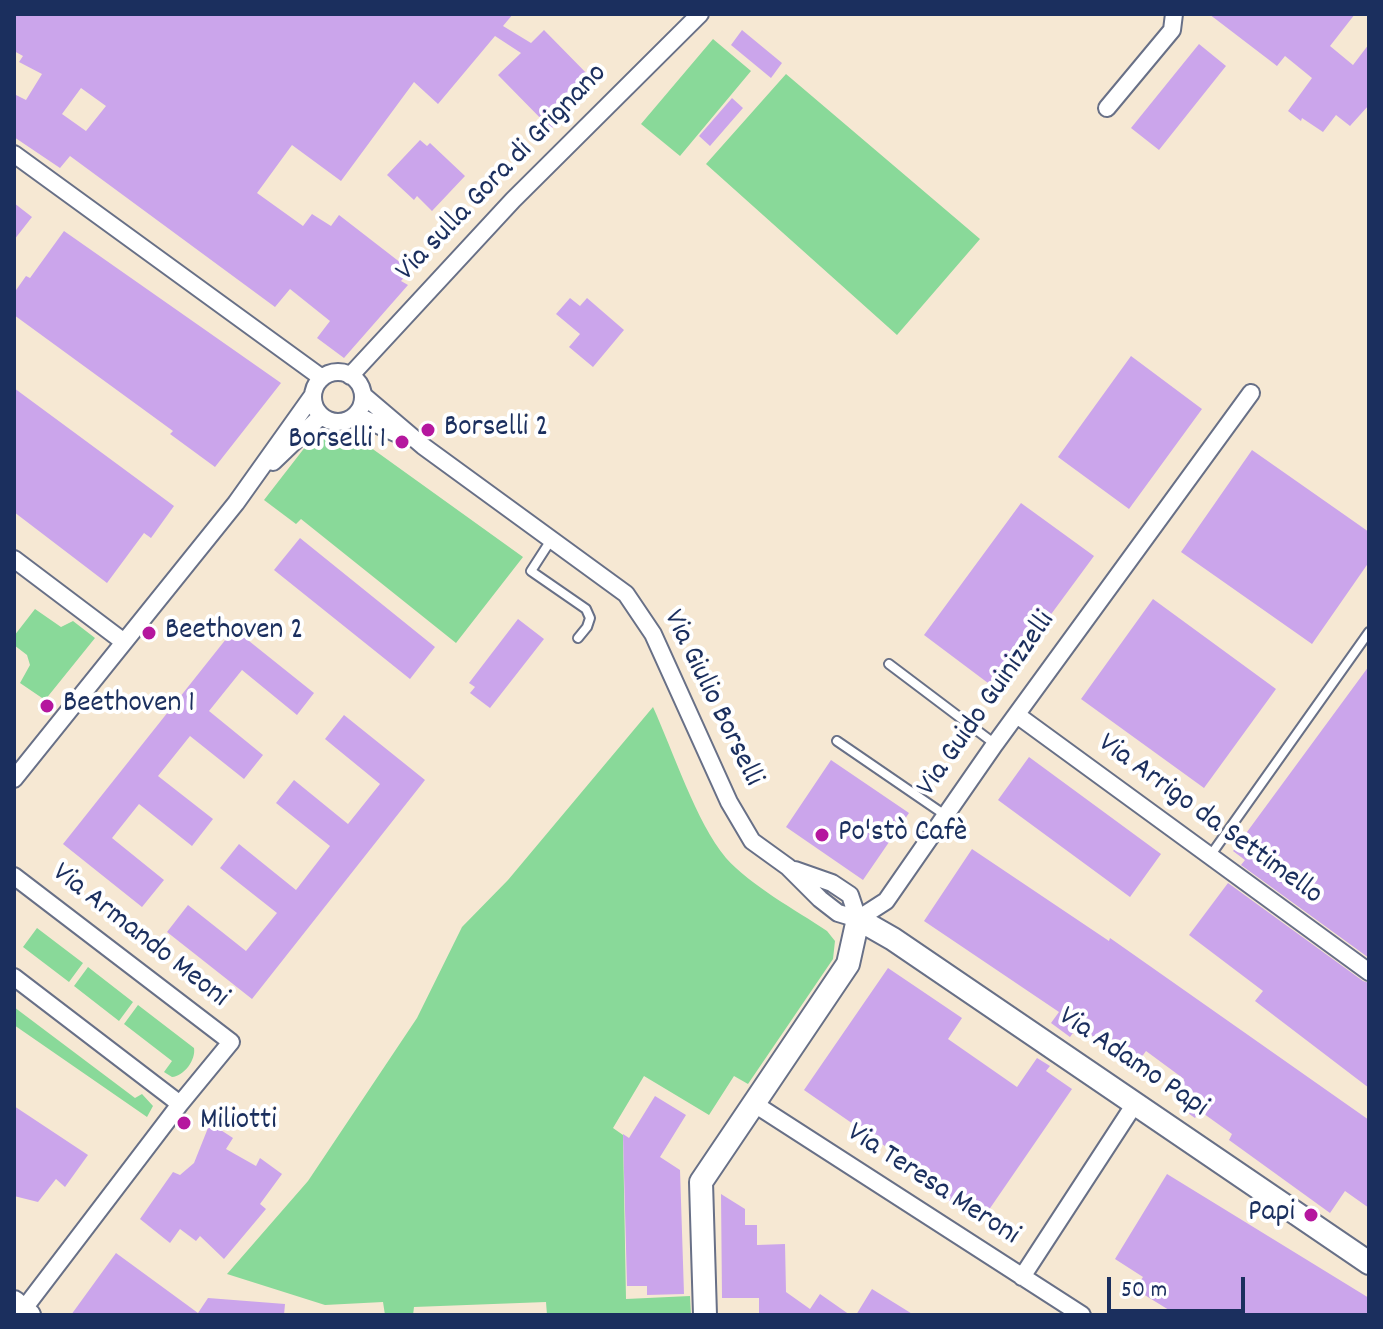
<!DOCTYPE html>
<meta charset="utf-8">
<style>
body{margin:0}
#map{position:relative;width:1383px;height:1329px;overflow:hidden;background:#f6e8d3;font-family:Dekko,sans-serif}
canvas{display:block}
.frame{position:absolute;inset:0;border:16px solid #1b2f5e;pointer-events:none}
.scale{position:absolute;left:1107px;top:1277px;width:138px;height:36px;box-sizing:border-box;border:4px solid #1b2f5e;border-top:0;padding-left:10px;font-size:24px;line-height:28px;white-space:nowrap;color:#1b2f5e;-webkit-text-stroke:6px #fff;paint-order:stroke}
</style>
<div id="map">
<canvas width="1383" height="1329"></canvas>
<div class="frame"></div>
<div class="scale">50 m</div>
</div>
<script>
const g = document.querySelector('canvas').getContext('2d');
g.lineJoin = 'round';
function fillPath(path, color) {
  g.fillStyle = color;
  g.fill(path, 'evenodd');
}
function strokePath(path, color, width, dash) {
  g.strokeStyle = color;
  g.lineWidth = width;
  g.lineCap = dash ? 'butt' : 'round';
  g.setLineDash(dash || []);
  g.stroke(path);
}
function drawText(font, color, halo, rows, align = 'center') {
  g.font = font + ' Dekko,sans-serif';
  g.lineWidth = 8;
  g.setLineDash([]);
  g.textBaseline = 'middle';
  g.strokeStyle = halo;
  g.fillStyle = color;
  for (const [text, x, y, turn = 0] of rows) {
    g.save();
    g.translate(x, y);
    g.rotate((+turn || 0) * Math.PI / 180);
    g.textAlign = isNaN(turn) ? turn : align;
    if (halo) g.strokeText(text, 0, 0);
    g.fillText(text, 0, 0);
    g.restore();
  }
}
const green = new Path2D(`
 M 713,39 L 751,71 L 680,156 L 641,124 Z
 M 786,74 L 980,239 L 897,335 L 706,164 Z
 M 356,437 L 523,557 L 456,643 L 301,519 L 296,524 L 264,500 L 309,442 C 324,436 340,441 356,437 Z
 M 35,609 L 61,627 L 73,621 L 95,638 L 45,700 L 20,683 L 30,665 L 27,655 L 14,645 L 14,636 Z
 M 653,707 C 673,751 696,822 726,858 C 751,886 796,910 827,931 L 835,941 L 833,959 L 748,1084 L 734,1076 L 709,1115 L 644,1076 L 613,1128 L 623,1135 L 626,1299 L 690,1296 L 691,1315 L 547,1315 L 546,1302 L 414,1307 L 413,1315 L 385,1315 L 383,1302 L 325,1305 L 227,1274 L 308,1181 L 417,1018 L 462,927 L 508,880 Z
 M 37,928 L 83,963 L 69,982 L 23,947 Z
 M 88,967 L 133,1002 L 119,1021 L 74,986 Z
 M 138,1005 L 194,1048 C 196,1060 184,1076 172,1077 L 164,1072 L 172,1061 L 124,1024 Z
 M 14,1007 L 135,1098 L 142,1094 L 153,1106 L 147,1117 L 14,1025 Z`);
const building = new Path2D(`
 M 14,14 L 513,14 L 503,26 L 531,43 L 544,30 L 597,84 L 551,129 L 498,75 L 521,53 L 495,36 L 438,104 L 414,82 L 341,181 L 292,145 L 257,193 L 303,226 L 312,214 L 331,226 L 339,215 L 410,270 L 401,281 L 408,285 L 344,358 L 317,338 L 330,321 L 290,289 L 275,307 L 70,156 L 60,168 L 14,137 L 14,94 L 26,100 L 42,74 L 19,62 L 23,56 L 14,51 ZM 81,88 L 106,106 L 86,131 L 62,114 Z
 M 1209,14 L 1355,14 L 1330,46 L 1353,65 L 1369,44 L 1369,105 L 1350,126 L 1336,115 L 1323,132 L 1302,118 L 1301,121 L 1288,111 L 1312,78 L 1285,56 L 1277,66 Z
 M 742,30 L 782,63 L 771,78 L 731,45 Z
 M 1199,44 L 1226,66 L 1159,150 L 1131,128 Z
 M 732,98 L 743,108 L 710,146 L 699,136 Z
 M 420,140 L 427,146 L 430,143 L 465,176 L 432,211 L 417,196 L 414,200 L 387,175 Z
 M 14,203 L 32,217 L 14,240 Z
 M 64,231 L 281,383 L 215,467 L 170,434 L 173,431 L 14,315 L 14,293 L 26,276 L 30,278 Z
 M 570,298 L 580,306 L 587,298 L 624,330 L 593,367 L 569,347 L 580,334 L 556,314 Z
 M 1131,356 L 1202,409 L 1129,509 L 1058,457 Z
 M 14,388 L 174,506 L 151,538 L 144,533 L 107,583 L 14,512 Z
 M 1252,450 L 1369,532 L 1369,562 L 1312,644 L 1181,552 Z
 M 1021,503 L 1094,556 L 996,689 L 924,635 Z
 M 300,538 L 435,647 L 410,679 L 274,570 Z
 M 1153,599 L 1276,689 L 1204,788 L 1081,699 Z
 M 518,619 L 544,639 L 490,708 L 470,693 L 475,687 L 469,683 Z
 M 234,629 L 314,693 L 297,715 L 242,670 L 209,711 L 263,755 L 244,779 L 190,736 L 158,776 L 213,819 L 192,846 L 139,804 L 112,838 L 164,880 L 142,907 L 63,844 Z
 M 1369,666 L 1369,958 L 1241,865 L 1245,860 L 1233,851 Z
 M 344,715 L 425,780 L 252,999 L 167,932 L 188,905 L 246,951 L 277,913 L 220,868 L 239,844 L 296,890 L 330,846 L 276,803 L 294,780 L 348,824 L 380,784 L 325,739 Z
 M 1029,757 L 1161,854 L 1130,897 L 998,800 Z
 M 831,760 L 909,813 L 863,880 L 786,827 Z
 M 972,849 L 1109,941 L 1110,938 L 1369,1120 L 1369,1208 L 1345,1191 L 1330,1213 L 1229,1140 L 1232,1134 L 1200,1111 L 1195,1118 L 1182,1109 L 1191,1096 L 1179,1087 L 1184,1079 L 1146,1051 L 1141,1058 L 1123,1046 L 1118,1054 L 1078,1026 L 1070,1037 L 1051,1023 L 1059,1012 L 924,921 Z
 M 1228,883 L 1363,981 L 1369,983 L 1369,1088 L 1255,1001 L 1263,991 L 1189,935 Z
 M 888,968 L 962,1018 L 948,1039 L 1017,1087 L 1037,1058 L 1050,1066 L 1046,1071 L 1072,1089 L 984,1217 L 959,1200 L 955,1205 L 942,1196 L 947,1189 L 804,1090 Z
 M 655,1096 L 686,1115 L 660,1157 L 680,1170 L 684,1294 L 647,1295 L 647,1286 L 627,1286 L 623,1134 L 629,1138 Z
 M 14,1106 L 88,1155 L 65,1187 L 56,1179 L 38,1202 L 14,1196 Z
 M 210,1123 L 233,1138 L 226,1149 L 256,1166 L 260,1158 L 282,1174 L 260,1204 L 266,1209 L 224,1259 L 200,1236 L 196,1241 L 180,1229 L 170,1243 L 140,1219 L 173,1172 L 180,1175 L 194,1163 Z
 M 1167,1174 L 1369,1298 L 1369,1315 L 1177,1315 L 1135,1289 L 1143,1277 L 1115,1259 Z
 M 721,1194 L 745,1209 L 745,1225 L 757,1225 L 757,1245 L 785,1244 L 786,1292 L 810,1309 L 820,1294 L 850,1315 L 759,1315 L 759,1298 L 722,1298 Z
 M 116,1253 L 198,1313 L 208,1298 L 285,1304 L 284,1315 L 71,1315 Z
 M 872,1289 L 914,1315 L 856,1315 Z`);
const lane = new Path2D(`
 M 551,540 L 531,571 L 586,609 L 590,618 L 587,627 L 578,638
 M 889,664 L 995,744
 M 837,741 L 945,815
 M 1210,856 L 1369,632`);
const street = new Path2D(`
 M 1107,108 L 1172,30 L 1174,14
 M 14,154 L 322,378
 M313 397a25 25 0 1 1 50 0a25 25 0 1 1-50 0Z
 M 350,376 L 513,200 L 700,14
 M 363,395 L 423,446 L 626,594 L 653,634 L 729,802 L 752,841 L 788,867 L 820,899 L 838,913 L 858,919
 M 356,415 L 404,437
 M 273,462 L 321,416
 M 14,559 L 124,642
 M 1017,715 L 1369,972
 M 14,779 L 236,503 L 313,395
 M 795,870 L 832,883 L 850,895 L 858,919
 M 14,876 L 231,1042 L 180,1104 L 23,1310
 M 858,919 L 886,901 L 995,744 L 1251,393
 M 14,977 L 180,1104
 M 753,1103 L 1082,1315
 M 1022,1277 L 1136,1102`);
const secondary = new Path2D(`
 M 14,1302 L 29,1315
 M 705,1315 L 701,1182 L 848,964 L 858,919 L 893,939 L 1369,1263`);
const markers = [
 [428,430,8,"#b5179e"],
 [402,442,8,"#b5179e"],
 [149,633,8,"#b5179e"],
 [47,706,8,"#b5179e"],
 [822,835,8,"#b5179e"],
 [184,1123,8,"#b5179e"],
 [1311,1215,8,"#b5179e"]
];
const streetNames = [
 ["Via sulla Gora di Grignano",503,174,-46],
 ["Via Giulio Borselli",711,699,64],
 ["Via Guido Guinizzelli",988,705,-55],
 ["Via Arrigo da Settimello",1209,821,36],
 ["Via Armando Meoni",139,937,38],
 ["Via Adamo Papi",1132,1064,34],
 ["Via Teresa Meroni",932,1186,33]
];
const poiNames = [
 ["Borselli 2",444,430],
 ["Borselli 1",386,442,"right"],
 ["Beethoven 2",165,633],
 ["Beethoven 1",63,706],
 ["Po'stò Cafè",838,835],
 ["Miliotti",200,1123],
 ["Papi",1295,1215,"right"]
];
fillPath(green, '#89d999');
fillPath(building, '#cba5eb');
strokePath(lane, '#687087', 12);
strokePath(street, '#687087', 20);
strokePath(secondary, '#687087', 26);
strokePath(lane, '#fff', 8);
strokePath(street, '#fff', 16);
strokePath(secondary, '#fff', 22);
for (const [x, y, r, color] of markers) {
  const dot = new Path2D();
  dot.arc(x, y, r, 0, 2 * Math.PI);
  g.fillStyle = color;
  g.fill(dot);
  strokePath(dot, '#fff', 3);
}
drawText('30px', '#1b2f5e', '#fff', streetNames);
drawText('30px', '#1b2f5e', '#fff', poiNames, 'left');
</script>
